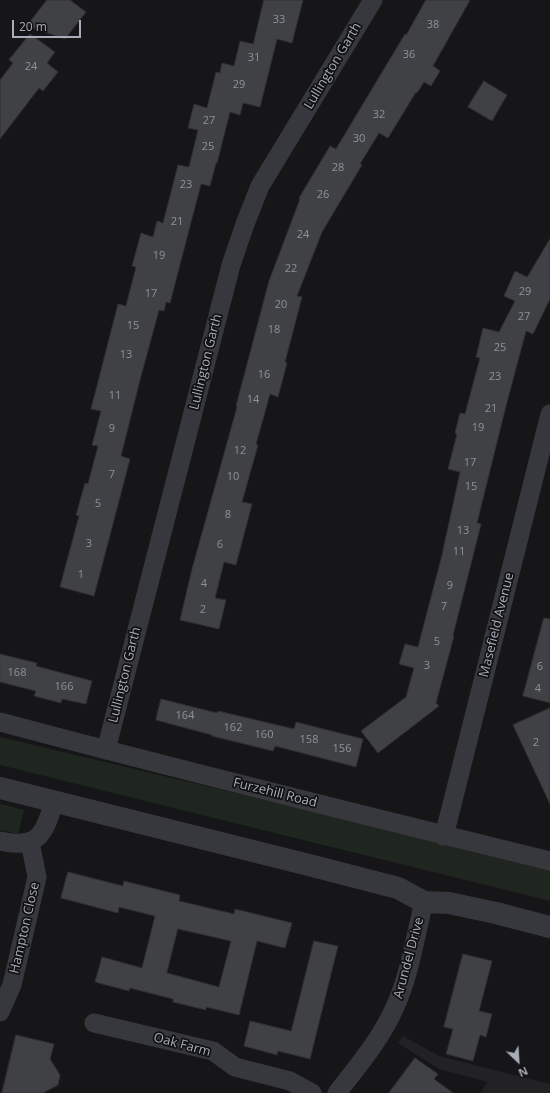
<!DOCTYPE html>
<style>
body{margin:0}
#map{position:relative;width:550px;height:1093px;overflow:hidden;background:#161618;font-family:"Open Sans",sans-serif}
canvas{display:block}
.north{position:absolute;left:498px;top:1041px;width:40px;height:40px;-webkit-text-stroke:3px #111113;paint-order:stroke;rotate:155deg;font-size:11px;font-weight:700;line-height:16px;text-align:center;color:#a8adb8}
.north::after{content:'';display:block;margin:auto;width:14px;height:18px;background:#a8adb8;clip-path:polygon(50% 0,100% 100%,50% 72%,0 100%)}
.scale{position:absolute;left:12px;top:20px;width:69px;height:18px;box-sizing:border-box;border:2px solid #a8adb8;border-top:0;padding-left:5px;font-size:12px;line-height:14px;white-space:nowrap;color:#a8adb8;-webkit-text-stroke:3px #111113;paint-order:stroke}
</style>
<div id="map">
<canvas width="550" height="1093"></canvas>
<div class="north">N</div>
<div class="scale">20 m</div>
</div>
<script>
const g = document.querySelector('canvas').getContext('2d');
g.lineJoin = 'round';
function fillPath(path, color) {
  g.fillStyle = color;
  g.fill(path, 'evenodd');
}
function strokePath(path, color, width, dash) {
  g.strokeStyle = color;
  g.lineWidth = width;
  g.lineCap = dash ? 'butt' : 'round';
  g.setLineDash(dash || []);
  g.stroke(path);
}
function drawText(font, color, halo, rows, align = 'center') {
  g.font = font + ' "Open Sans",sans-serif';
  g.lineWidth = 3.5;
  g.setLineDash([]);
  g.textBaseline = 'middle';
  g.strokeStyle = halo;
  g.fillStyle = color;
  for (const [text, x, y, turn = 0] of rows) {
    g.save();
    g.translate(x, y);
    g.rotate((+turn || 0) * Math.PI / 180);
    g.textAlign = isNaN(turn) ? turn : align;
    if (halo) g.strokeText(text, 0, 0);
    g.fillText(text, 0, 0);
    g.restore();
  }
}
const built = new Path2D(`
 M 403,1036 L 439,1056 L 550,1084 L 550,1093 L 480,1093 L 488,1082 L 439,1069 L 398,1043 Z`);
const green = new Path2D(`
 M 0,737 L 550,868 L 550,901 L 0,765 Z
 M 0,804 L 24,810 L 18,834 L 0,830 Z`);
const building = new Path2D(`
 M 47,0 L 70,0 L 86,12 L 65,39 L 27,26 Z
 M 264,0 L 303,0 L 292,43 L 277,39 L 260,107 L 243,103 L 240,115 L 230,112 L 217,163 L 216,163 L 210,186 L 201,184 L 170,303 L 166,302 L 164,311 L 159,310 L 140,380 L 121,456 L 130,459 L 94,596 L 60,587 L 79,516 L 76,515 L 85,483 L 88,484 L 98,446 L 92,445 L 101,411 L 91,409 L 118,304 L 126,306 L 136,267 L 132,266 L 141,233 L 153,237 L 157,221 L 163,223 L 178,165 L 189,167 L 198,130 L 188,128 L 194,104 L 207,108 L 216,72 L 220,73 L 222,63 L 234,66 L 240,41 L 253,44 Z
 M 426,0 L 470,0 L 433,66 L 440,71 L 431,86 L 424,82 L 417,93 L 416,92 L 388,138 L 379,133 L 360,164 L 362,165 L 322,232 L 297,296 L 302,297 L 285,362 L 287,363 L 278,397 L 270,394 L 256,444 L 258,445 L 242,502 L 252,504 L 236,565 L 224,562 L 215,598 L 226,600 L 219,629 L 180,620 L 192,569 L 237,407 L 236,406 L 269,281 L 300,199 L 299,198 L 330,146 L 336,149 L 405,34 L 406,35 Z
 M 30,34 L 55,52 L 47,63 L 58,72 L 43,91 L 39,88 L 0,139 L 0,80 L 13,63 L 9,60 Z
 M 484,81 L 507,95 L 492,121 L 468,107 Z
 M 550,239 L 550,299 L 533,334 L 526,331 L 506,406 L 477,523 L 481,524 L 471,564 L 453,635 L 454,636 L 436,703 L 439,706 L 378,753 L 361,731 L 406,697 L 414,668 L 399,664 L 405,644 L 418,647 L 442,555 L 460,472 L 448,469 L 457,434 L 455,433 L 460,413 L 465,414 L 480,358 L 476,357 L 483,328 L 499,332 L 515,301 L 504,296 L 515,271 L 527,277 Z
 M 544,618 L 550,619 L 550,703 L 523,696 Z
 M 0,654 L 37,663 L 36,666 L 92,681 L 86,704 L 62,699 L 61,703 L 34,696 L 36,691 L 0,682 Z
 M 161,699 L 217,713 L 218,711 L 294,729 L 296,722 L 363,739 L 356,767 L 275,746 L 273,751 L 212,736 L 212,735 L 156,720 Z
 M 550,708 L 550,804 L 513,725 Z
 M 68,872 L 123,886 L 124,881 L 180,895 L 179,901 L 234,914 L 235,909 L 292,923 L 285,948 L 257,941 L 239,1015 L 206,1007 L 206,1010 L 173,1002 L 173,999 L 130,988 L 129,991 L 95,982 L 102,957 L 142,968 L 155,916 L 119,907 L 118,913 L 61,898 ZM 178,929 L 231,941 L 219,987 L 167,973 Z
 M 314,941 L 338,946 L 310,1059 L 278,1051 L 277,1055 L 244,1046 L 250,1021 L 291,1031 Z
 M 463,954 L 492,961 L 479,1011 L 492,1014 L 486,1037 L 480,1035 L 473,1061 L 446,1054 L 453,1029 L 444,1027 Z
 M 16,1035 L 54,1044 L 50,1059 L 60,1075 L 58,1085 L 43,1093 L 2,1093 Z
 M 415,1058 L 438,1074 L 434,1079 L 453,1093 L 389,1093 Z`);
const minor = new Path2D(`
 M 0,722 C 183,771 366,816 550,861
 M 106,750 L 231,265 L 245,224 L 260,186 L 373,0
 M 444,836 L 550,414
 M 0,841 C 38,850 45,834 54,801
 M 0,1012 L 12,985 L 37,877 L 30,842
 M 94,1023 L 213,1051 L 235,1067 L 290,1081 L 312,1093
 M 337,1093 C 358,1066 381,1039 395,1007 C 410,974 415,937 424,902`);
const tertiary = new Path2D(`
 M 0,788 L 309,865 L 398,888 L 424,902 L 449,903 L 496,913 L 550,927`);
const numberNames = [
 ["33",279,20],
 ["38",433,25],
 ["36",409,55],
 ["31",254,58],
 ["24",31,67],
 ["29",239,85],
 ["32",379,115],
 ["27",209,121],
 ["30",359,139],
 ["25",208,147],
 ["28",338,168],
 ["23",186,185],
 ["26",323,195],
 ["21",177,222],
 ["24",303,235],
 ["19",159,256],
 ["22",291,269],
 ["29",525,292],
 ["17",151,294],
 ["20",281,305],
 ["27",524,317],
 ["15",133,326],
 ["18",274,330],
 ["25",500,348],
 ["13",126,355],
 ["16",264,375],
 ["23",495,377],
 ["11",115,396],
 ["14",253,400],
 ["21",491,409],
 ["19",478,428],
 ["9",112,429],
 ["12",240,451],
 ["17",470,463],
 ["7",112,475],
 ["10",233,477],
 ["15",471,487],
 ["5",98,504],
 ["8",228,515],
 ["13",463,531],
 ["3",89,544],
 ["6",220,545],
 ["11",459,552],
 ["1",81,575],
 ["4",204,584],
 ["9",450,586],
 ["7",444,607],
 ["2",203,610],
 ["5",437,642],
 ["3",427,666],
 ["6",540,667],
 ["168",17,673],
 ["166",64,687],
 ["4",538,689],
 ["164",185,716],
 ["162",233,728],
 ["160",264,735],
 ["158",309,740],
 ["2",536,743],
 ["156",342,749]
];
const streetNames = [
 ["Lullington Garth",333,66,-59],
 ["Lullington Garth",206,362,-76],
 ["Masefield Avenue",497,625,-76],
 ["Lullington Garth",125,675,-76],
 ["Furzehill Road",275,793,14],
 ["Hampton Close",25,928,-77],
 ["Arundel Drive",409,958,-75],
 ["Oak Farm",182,1045,15]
];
fillPath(built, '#222225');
fillPath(green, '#1e261f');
fillPath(building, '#404145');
strokePath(building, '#303034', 1);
strokePath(minor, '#37383d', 19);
strokePath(tertiary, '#37383d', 22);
drawText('11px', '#8e929b', null, numberNames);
drawText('13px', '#a8adb8', '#111113', streetNames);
</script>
